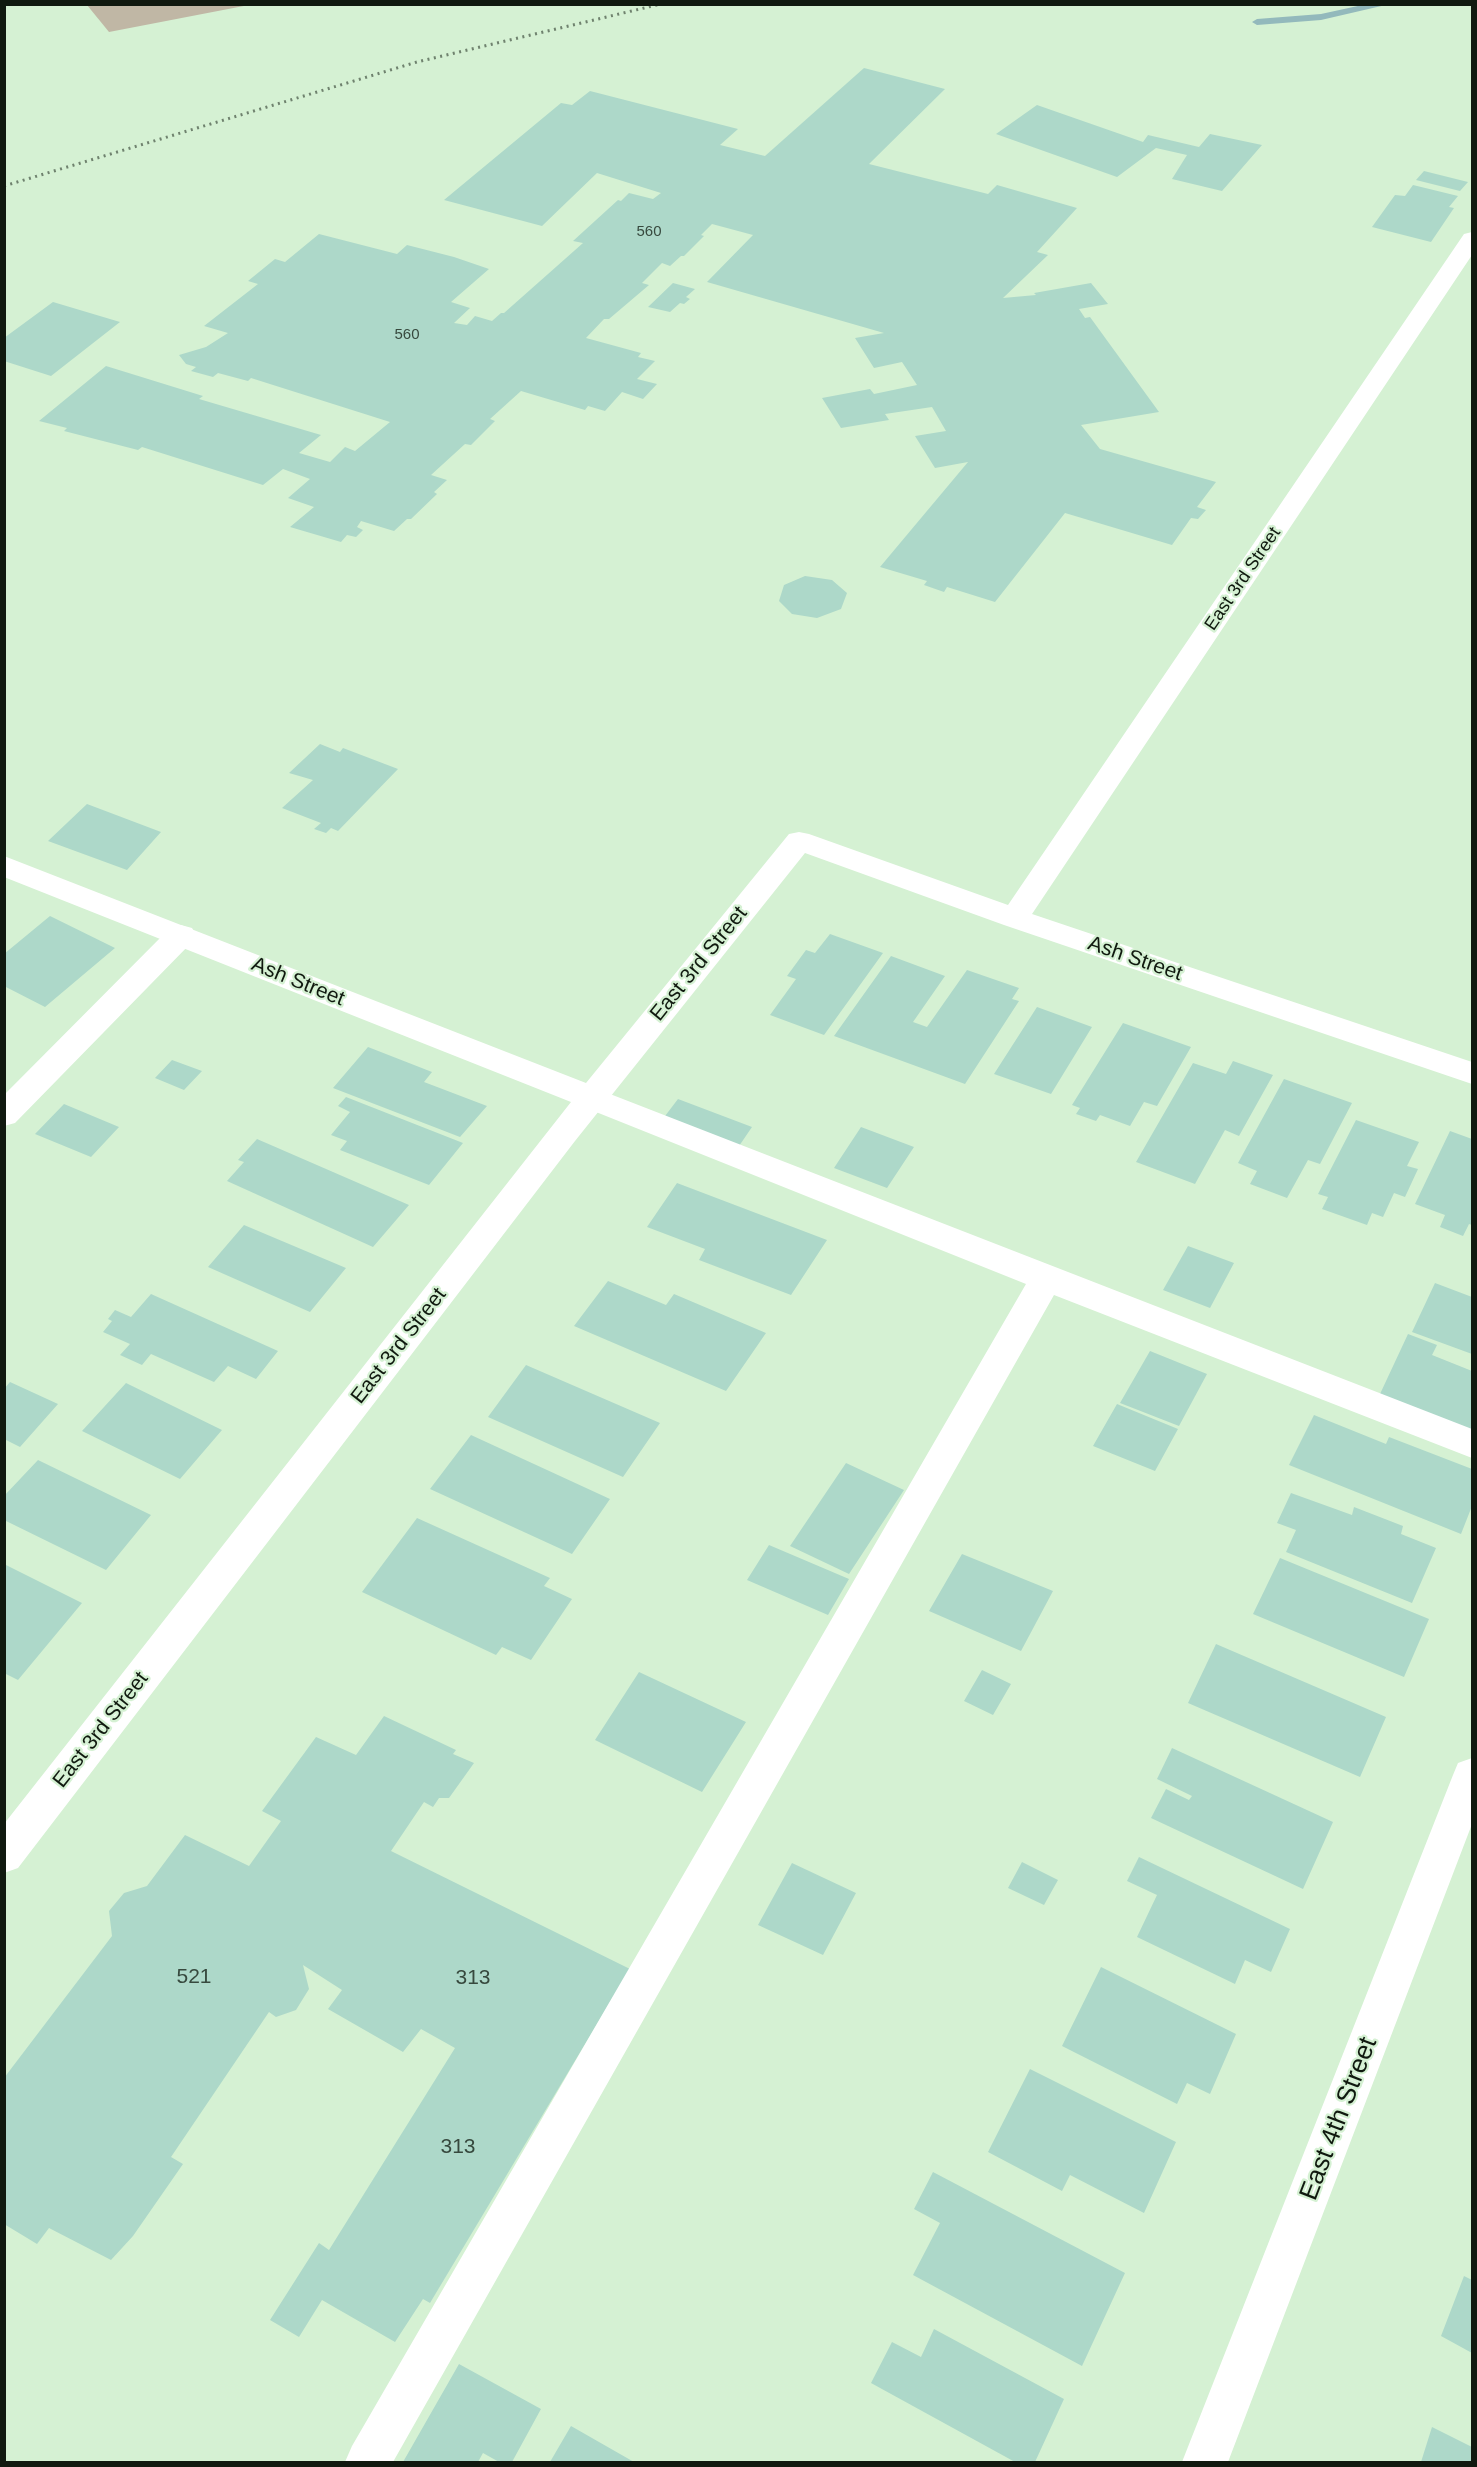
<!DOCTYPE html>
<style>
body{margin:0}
#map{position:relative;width:1477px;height:2467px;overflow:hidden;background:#d5f1d3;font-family:Arial,sans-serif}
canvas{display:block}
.frame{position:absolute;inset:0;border:6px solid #10190f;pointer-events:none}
</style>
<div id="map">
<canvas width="1477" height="2467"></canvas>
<div class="frame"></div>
</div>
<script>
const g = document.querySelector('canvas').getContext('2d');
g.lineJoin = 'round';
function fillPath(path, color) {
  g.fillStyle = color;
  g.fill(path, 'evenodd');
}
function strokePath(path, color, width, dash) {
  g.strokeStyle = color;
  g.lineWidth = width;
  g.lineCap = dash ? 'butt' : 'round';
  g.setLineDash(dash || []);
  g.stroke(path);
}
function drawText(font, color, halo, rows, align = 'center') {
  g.font = font + ' Arial,sans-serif';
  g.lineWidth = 4.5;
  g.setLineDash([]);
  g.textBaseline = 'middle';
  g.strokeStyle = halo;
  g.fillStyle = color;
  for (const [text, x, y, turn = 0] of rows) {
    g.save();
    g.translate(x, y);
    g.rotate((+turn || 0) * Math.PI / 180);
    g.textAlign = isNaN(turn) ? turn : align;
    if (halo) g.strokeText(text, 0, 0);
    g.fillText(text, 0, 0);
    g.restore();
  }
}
const green = new Path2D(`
 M 87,5 L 249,5 L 109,32 Z`);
const stream = new Path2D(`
 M 1367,4 L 1390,4 L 1321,20 L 1257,25 L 1252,22 L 1257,19 L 1321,14 Z`);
const building = new Path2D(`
 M 864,68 L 945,89 L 869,164 L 988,194 L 997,185 L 1077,208 L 1037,252 L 1048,255 L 1003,298 L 1036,295 L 1034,293 L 1091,283 L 1108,304 L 1079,309 L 1085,318 L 1090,317 L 1159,412 L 1081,425 L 1100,449 L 1216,482 L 1197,507 L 1206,510 L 1198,519 L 1191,518 L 1172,545 L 1065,513 L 995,602 L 947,587 L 944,592 L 924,585 L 927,581 L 880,567 L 968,462 L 935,468 L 915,436 L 946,431 L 932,407 L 885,414 L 889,420 L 841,428 L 822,398 L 870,389 L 874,394 L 917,385 L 902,362 L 874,368 L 855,338 L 884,333 L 707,282 L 753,235 L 712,224 L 701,235 L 704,236 L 684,256 L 681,256 L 670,266 L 662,263 L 642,283 L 649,285 L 609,319 L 604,319 L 586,338 L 641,353 L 638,357 L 655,361 L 637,379 L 657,384 L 643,399 L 622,392 L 605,411 L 588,406 L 585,410 L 521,391 L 490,419 L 495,421 L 471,445 L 465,444 L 431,475 L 447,480 L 434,492 L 437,494 L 411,519 L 407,519 L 394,531 L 361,521 L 357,527 L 363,530 L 356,537 L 347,535 L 341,542 L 290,527 L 314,507 L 288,498 L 310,479 L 283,469 L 263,485 L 142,447 L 138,450 L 64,431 L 67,428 L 39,421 L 106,366 L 203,396 L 199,399 L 321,435 L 299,453 L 330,462 L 345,447 L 355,451 L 390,422 L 251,378 L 248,381 L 218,373 L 213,377 L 191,371 L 196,367 L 186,364 L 179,355 L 206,347 L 228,333 L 204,326 L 258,284 L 248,281 L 275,259 L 285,262 L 319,234 L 397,254 L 407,245 L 454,257 L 489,269 L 451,302 L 470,308 L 454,323 L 467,325 L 475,316 L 492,321 L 501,313 L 504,313 L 583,243 L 573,241 L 618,200 L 621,201 L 629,193 L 653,199 L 661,193 L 597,173 L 542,226 L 444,200 L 561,103 L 572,105 L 590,91 L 738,129 L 720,145 L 765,156 Z
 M 1037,105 L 1143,142 L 1148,135 L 1199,147 L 1210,134 L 1262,145 L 1222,191 L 1172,179 L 1187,155 L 1156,148 L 1117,177 L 996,134 Z
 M 1424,171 L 1468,182 L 1460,191 L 1416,180 Z
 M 1413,185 L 1458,196 L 1449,207 L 1454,208 L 1431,242 L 1372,227 L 1395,195 L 1405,196 Z
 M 673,283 L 695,289 L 686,297 L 690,299 L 684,304 L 680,303 L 670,312 L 648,307 Z
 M 53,302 L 120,322 L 51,376 L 4,361 L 4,338 Z
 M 805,576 L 832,580 L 847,593 L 841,609 L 817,618 L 792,614 L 779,601 L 784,585 Z
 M 320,744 L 340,752 L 343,748 L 398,769 L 338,831 L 331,828 L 326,833 L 314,829 L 321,823 L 282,808 L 313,780 L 289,773 Z
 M 87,804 L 161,832 L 127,870 L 48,841 Z
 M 50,916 L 115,948 L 45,1007 L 4,986 L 4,954 Z
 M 830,934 L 883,953 L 824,1035 L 770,1015 L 796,979 L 787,976 L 806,950 L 815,953 Z
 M 891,956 L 945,976 L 913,1022 L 927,1027 L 967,970 L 1019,988 L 1012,999 L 1019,1001 L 965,1084 L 834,1036 Z
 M 1037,1007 L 1092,1027 L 1051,1094 L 994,1074 Z
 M 1123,1023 L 1191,1047 L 1157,1106 L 1144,1102 L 1130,1126 L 1100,1115 L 1096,1121 L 1076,1114 L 1080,1108 L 1072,1105 Z
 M 368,1047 L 432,1072 L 424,1082 L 487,1106 L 460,1137 L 333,1088 Z
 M 172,1060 L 202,1071 L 184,1090 L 155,1078 Z
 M 1233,1061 L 1273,1075 L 1239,1136 L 1225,1130 L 1195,1184 L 1136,1162 L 1193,1063 L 1226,1074 Z
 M 1284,1079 L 1352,1103 L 1320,1164 L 1308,1160 L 1287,1198 L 1250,1184 L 1257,1171 L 1238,1163 Z
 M 346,1097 L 463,1143 L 429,1185 L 340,1150 L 347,1141 L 331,1135 L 350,1112 L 338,1106 Z
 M 678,1099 L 752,1127 L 737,1149 L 662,1120 Z
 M 64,1104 L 119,1127 L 91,1157 L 35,1134 Z
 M 1356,1120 L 1419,1142 L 1407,1166 L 1418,1169 L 1405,1197 L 1394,1193 L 1383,1217 L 1372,1213 L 1367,1225 L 1322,1209 L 1328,1197 L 1318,1194 Z
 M 861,1127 L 914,1147 L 887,1188 L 834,1168 Z
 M 1450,1131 L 1472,1139 L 1472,1225 L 1469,1224 L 1463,1236 L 1440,1227 L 1445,1215 L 1415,1204 Z
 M 257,1139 L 409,1205 L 373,1247 L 227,1181 L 244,1162 L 238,1160 Z
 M 677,1183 L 827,1240 L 791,1295 L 699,1260 L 705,1249 L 647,1227 Z
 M 244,1225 L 346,1268 L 310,1312 L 208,1267 Z
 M 1188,1246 L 1234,1263 L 1210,1308 L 1163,1290 Z
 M 608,1281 L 666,1305 L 674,1294 L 766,1333 L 726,1391 L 574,1326 Z
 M 1435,1283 L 1472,1297 L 1472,1354 L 1412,1332 Z
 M 151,1294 L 278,1351 L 256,1379 L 228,1366 L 214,1382 L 151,1354 L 142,1365 L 120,1355 L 130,1344 L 103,1332 L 112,1321 L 108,1319 L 115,1310 L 131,1317 Z
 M 1408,1334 L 1437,1345 L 1432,1355 L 1472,1371 L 1472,1430 L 1380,1394 Z
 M 1150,1351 L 1207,1374 L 1179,1426 L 1120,1403 Z
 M 526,1365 L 660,1423 L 623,1477 L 488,1417 Z
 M 10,1382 L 58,1404 L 20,1447 L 4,1439 L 4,1389 Z
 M 126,1383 L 222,1430 L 180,1479 L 82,1431 Z
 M 1117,1404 L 1178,1429 L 1155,1471 L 1093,1446 Z
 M 1314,1415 L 1386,1444 L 1389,1437 L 1472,1469 L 1472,1506 L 1461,1534 L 1289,1465 Z
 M 471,1435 L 610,1499 L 572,1554 L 430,1489 Z
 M 38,1460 L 151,1515 L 106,1570 L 4,1520 L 4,1496 Z
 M 846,1463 L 904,1490 L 849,1574 L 790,1546 Z
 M 1291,1493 L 1352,1515 L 1354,1507 L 1403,1526 L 1401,1534 L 1436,1548 L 1412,1603 L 1286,1552 L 1296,1530 L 1277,1523 Z
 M 417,1518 L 550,1578 L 544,1586 L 572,1599 L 531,1660 L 502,1647 L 496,1655 L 362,1592 Z
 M 769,1545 L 849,1579 L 828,1615 L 747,1580 Z
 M 962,1554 L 1053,1591 L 1021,1651 L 929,1611 Z
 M 1280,1558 L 1429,1619 L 1404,1677 L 1253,1614 Z
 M 4,1564 L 82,1603 L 18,1680 L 4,1673 Z
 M 1216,1644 L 1386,1717 L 1360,1777 L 1188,1703 Z
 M 982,1670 L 1011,1684 L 993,1715 L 964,1701 Z
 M 639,1672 L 746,1722 L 702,1792 L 595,1740 Z
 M 384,1716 L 456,1750 L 453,1754 L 474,1763 L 449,1798 L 439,1798 L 433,1807 L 424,1802 L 391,1851 L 630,1969 L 430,2303 L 423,2299 L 395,2342 L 322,2300 L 299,2337 L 270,2320 L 319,2243 L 329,2250 L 455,2048 L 421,2029 L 403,2052 L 328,2009 L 342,1990 L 303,1965 L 309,1989 L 296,2010 L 276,2017 L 269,2012 L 171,2157 L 183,2164 L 133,2236 L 111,2260 L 49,2228 L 37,2244 L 4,2224 L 4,2078 L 112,1936 L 109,1911 L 124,1893 L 147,1886 L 185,1835 L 249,1866 L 281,1821 L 262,1811 L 316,1737 L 356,1755 Z
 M 1172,1748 L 1333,1822 L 1303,1889 L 1151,1818 L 1166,1789 L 1189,1800 L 1192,1796 L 1157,1779 Z
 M 1139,1857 L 1290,1929 L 1271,1972 L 1245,1960 L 1235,1984 L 1137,1937 L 1157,1895 L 1127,1881 Z
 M 1022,1862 L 1058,1880 L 1044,1905 L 1008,1888 Z
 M 792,1863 L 856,1893 L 823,1955 L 758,1925 Z
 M 1101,1967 L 1236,2034 L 1210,2094 L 1187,2083 L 1177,2104 L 1062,2046 Z
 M 1030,2069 L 1176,2142 L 1144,2213 L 1070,2175 L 1062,2191 L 988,2152 Z
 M 933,2172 L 1125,2273 L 1082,2366 L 913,2275 L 940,2223 L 914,2209 Z
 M 1464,2276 L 1472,2280 L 1472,2353 L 1441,2336 Z
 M 934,2329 L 1064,2399 L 1035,2462 L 1015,2462 L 871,2383 L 892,2342 L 921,2357 Z
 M 459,2364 L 541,2409 L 512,2462 L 499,2462 L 483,2453 L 478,2462 L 403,2462 Z
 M 571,2426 L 634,2462 L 550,2462 Z
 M 1432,2427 L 1472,2447 L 1472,2462 L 1421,2462 Z`);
const lane = new Path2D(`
 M 181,925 L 192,928 L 196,935 L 192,942 L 15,1123 L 4,1126 L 4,1095 L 170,928 Z
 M 592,1087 L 1472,1429 L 1472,1458 L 1054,1295 L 393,2462 L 345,2462 L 352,2446 L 1026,1284 L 581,1106 L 576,1098 L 581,1090 Z`);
const street = new Path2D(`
 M 1472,232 L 1472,255 L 1032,914 L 1472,1062 L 1472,1084 L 1004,925 L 805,853 L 575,1141 L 18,1868 L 4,1873 L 4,1824 L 571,1102 L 4,877 L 4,856 L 586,1083 L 789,834 L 799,832 L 809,834 L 1008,905 L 1464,234 Z
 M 1472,1758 L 1472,1824 L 1228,2462 L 1182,2462 L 1453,1775 L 1458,1763 Z`);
const rail = new Path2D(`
 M 4,186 L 417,62 L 661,4`);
const farNumbernames = [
 ["560",649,232],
 ["560",407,335]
];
const farStreetnames = [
 ["East 3rd Street",1243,579,-56]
];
const streetNames = [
 ["Ash Street",1135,959,19],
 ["East 3rd Street",699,964,-51],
 ["Ash Street",298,982,22],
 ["East 3rd Street",399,1346,-52],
 ["East 3rd Street",101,1730,-52]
];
const nearNumbernames = [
 ["521",194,1977],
 ["313",473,1978],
 ["313",458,2147]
];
const nearStreetnames = [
 ["East 4th Street",1339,2119,-69]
];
fillPath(green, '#c0b7a5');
fillPath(stream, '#93b9bc');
fillPath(building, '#add8c9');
fillPath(lane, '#fff');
fillPath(street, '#fff');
strokePath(rail, '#6f826e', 3, [2, 4.5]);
drawText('15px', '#37493e', null, farNumbernames);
drawText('18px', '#10190f', '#d5f1d3', farStreetnames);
drawText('21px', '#10190f', '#d5f1d3', streetNames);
drawText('21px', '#37493e', null, nearNumbernames);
drawText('26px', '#10190f', '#d5f1d3', nearStreetnames);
</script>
